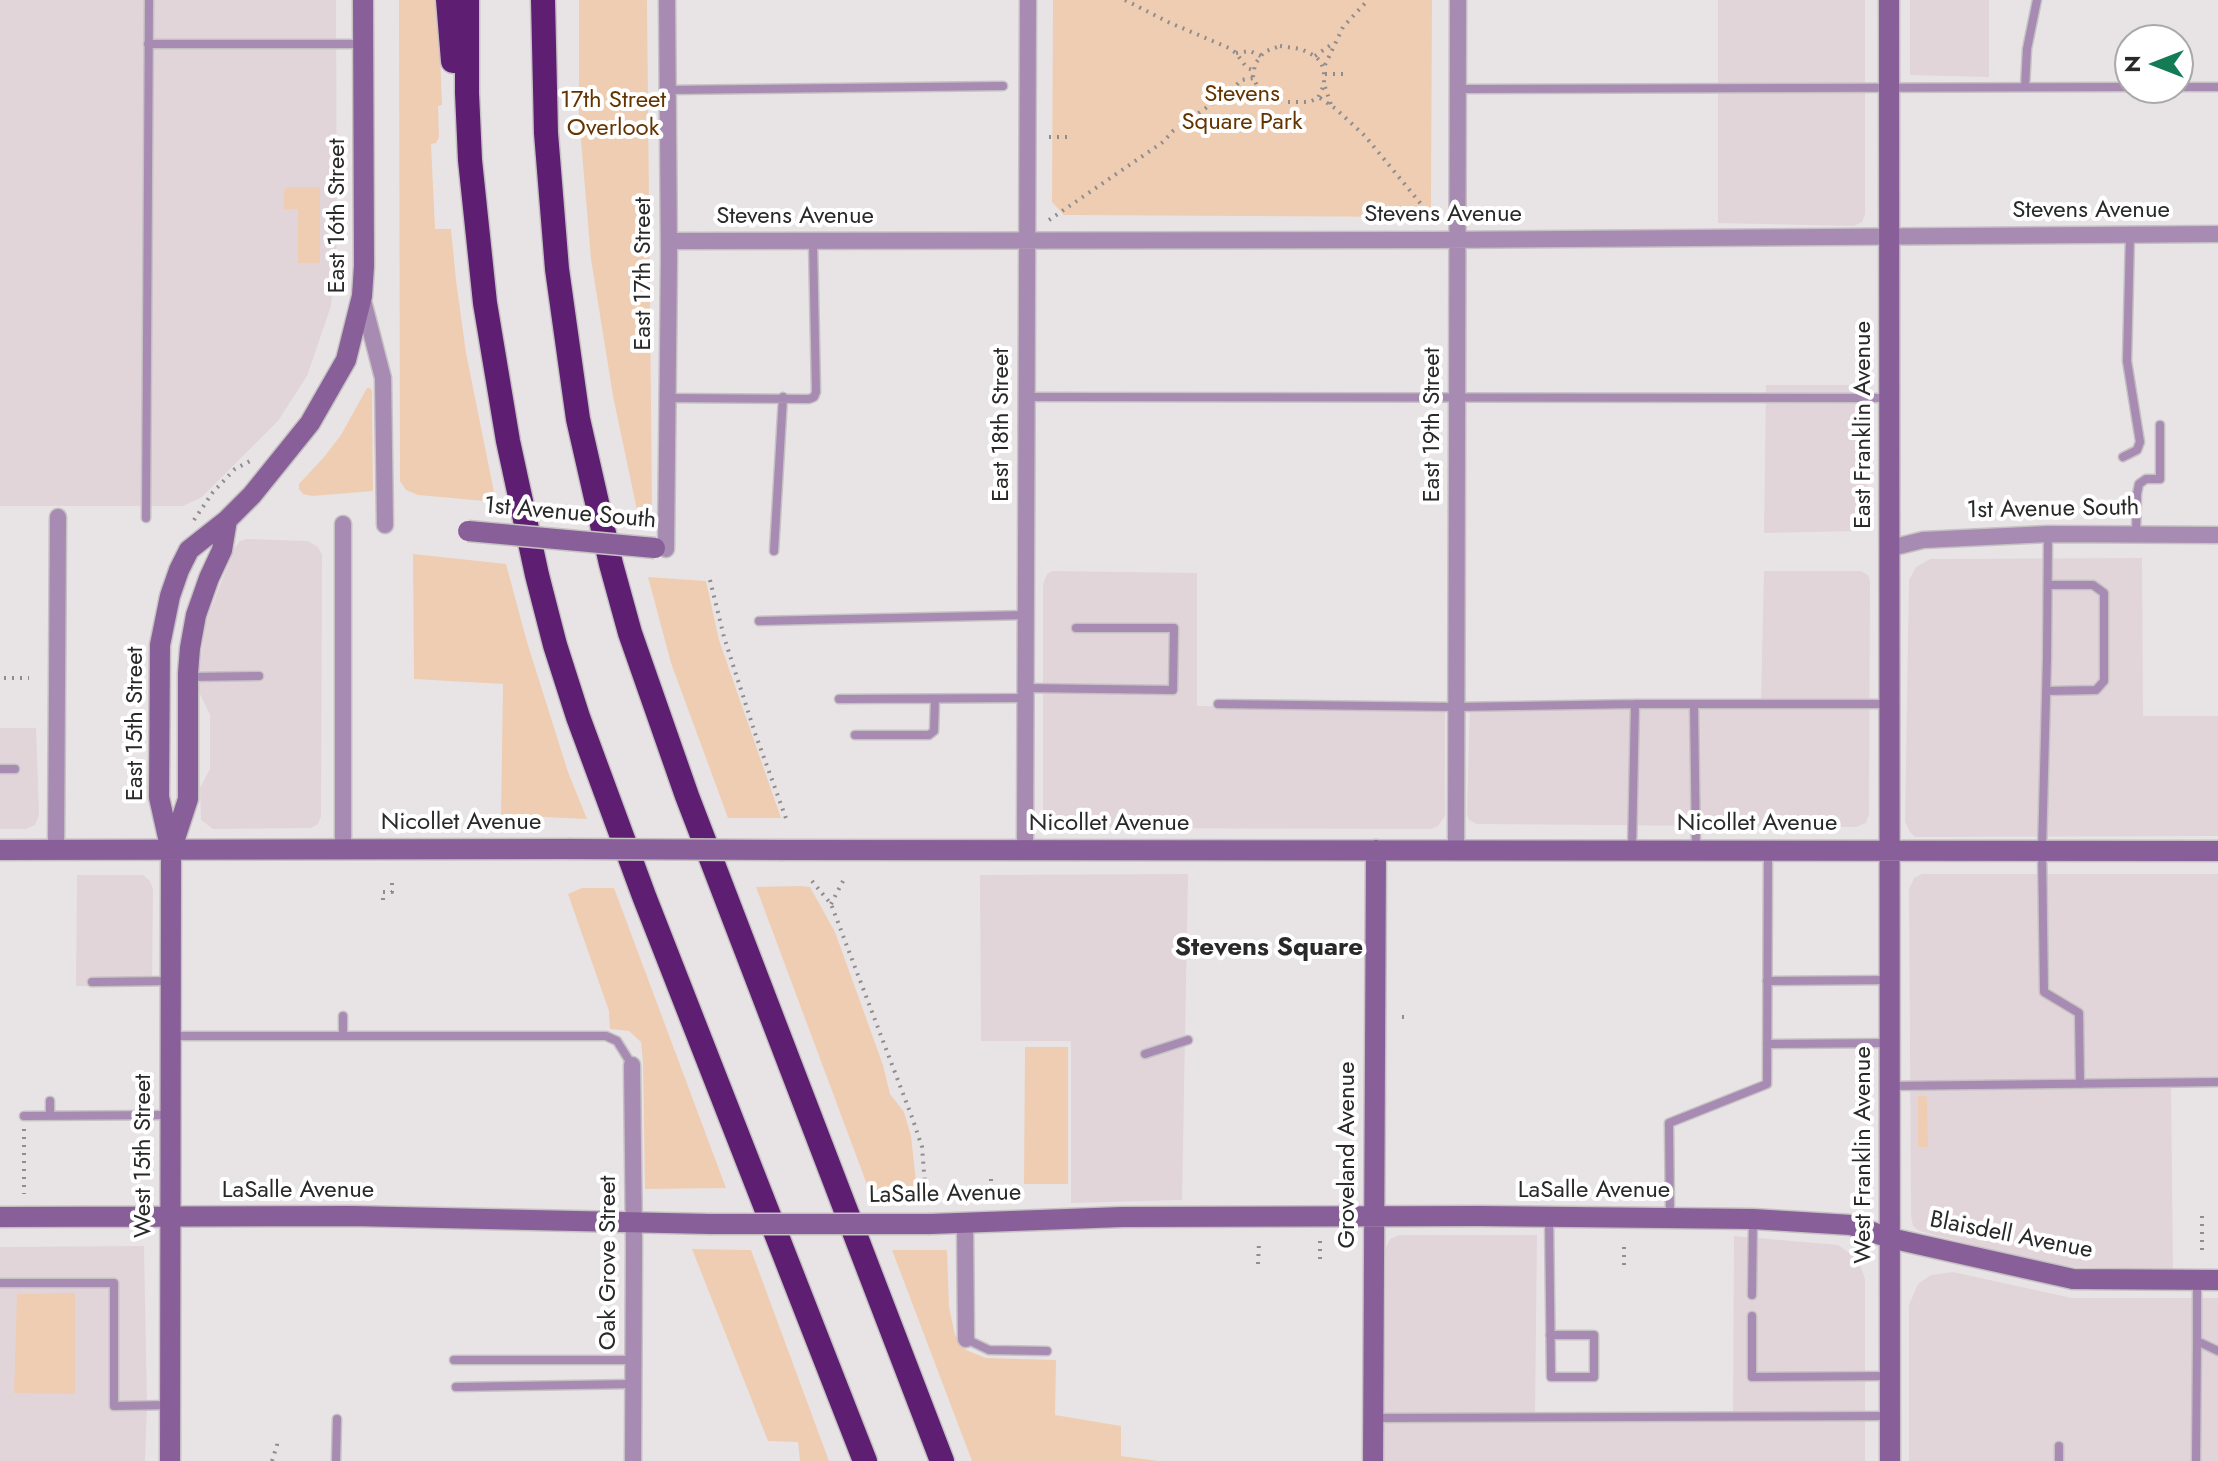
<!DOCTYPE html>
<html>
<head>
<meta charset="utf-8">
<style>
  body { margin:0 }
  #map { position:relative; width:2218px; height:1461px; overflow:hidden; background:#e8e4e5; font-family:Jost,sans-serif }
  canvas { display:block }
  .north { position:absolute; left:2114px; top:24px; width:80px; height:80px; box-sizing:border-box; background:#fff; border:2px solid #aaa9a9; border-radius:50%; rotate:270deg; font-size:22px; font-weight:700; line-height:32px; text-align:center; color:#2a2929 }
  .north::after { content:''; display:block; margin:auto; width:28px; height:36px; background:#137c56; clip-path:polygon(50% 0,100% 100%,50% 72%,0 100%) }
</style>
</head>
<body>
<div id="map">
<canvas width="2218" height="1461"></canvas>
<div class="north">N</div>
</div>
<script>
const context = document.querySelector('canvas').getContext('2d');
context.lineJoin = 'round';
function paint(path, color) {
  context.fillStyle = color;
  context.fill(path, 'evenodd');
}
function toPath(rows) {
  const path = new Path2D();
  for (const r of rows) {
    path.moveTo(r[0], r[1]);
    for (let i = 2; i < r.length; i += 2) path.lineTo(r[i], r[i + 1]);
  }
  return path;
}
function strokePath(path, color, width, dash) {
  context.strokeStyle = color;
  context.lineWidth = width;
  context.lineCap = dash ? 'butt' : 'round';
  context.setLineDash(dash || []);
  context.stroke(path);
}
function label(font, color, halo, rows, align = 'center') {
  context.font = font + ' Jost,sans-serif';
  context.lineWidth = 8;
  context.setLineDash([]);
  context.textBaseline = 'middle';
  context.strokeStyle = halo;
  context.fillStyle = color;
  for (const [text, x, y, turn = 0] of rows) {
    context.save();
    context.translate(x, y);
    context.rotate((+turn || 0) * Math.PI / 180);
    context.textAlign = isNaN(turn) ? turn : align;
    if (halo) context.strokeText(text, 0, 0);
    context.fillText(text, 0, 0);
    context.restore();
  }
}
paint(toPath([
  [0,0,336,0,337,242,331,306,307,376,278,421,202,497,183,506,0,506],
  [1718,0,1865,0,1865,214,1862,222,1854,226,1718,223],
  [1910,0,1989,0,1989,77,1910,75],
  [1766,385,1866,385,1867,520,1864,530,1855,531,1764,533],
  [246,539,308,541,318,547,322,555,321,816,318,824,311,828,213,829,201,820,200,788,210,769,210,715,199,692,198,680,206,621,235,547,240,541],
  [2142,558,2143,716,2218,716,2218,836,1915,837,1910,832,1905,822,1909,580,1916,567,1930,559],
  [1053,571,1197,573,1197,706,1445,707,1445,816,1438,826,1431,829,1053,828,1047,826,1043,822,1043,584,1047,574],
  [1764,571,1861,571,1868,575,1870,581,1869,814,1866,823,1856,827,1477,824,1469,820,1467,813,1470,703,1761,701],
  [0,728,36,728,39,815,35,825,26,829,0,829],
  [1188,874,1182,1200,1071,1203,1071,1041,981,1041,980,875],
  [1922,874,2218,874,2218,1086,2171,1088,2173,1269,2077,1267,2040,1262,1919,1231,1913,1226,1911,1216,1909,889,1914,878],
  [77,875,143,875,150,881,153,889,152,987,76,986],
  [1399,1235,1537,1235,1535,1414,1733,1413,1734,1236,1838,1245,1858,1259,1865,1279,1865,1461,1384,1461,1386,1247,1390,1239],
  [144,1246,147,1405,145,1461,0,1461,0,1247],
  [1953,1272,2072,1298,2218,1298,2218,1461,1909,1461,1909,1305,1918,1284,1931,1275]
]), '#e1d5da');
paint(toPath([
  [399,0,438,0,442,105,438,106,439,137,436,143,431,144,435,229,451,229,456,280,466,353,496,502,418,495,406,490,400,481],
  [579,0,647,0,652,508,638,515,613,396,591,259,579,117],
  [1053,0,1432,0,1431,208,1424,217,1064,215,1052,202],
  [288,187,320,187,320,263,298,263,298,209,284,209,284,190],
  [367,388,370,388,372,391,373,491,312,496,303,494,299,489,299,484,324,457,341,435],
  [413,554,506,564,527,642,568,772,587,819,501,815,503,684,414,679],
  [648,577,706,581,719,640,781,818,728,818,671,663],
  [800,886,810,887,835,932,883,1065,890,1094,904,1112,911,1136,917,1190,869,1190,756,887],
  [582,888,614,888,726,1188,645,1189,643,1062,641,1042,629,1031,610,1029,609,1011,568,894],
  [1025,1047,1068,1047,1068,1184,1024,1184],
  [1918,1096,1926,1096,1927,1100,1928,1147,1918,1147],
  [692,1249,751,1250,829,1461,800,1461,798,1442,768,1441],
  [892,1250,947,1250,949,1307,955,1335,966,1350,986,1358,1056,1360,1055,1415,1121,1426,1121,1456,1158,1461,972,1461],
  [75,1293,75,1394,14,1393,17,1294]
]), '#efcdb3');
const lane = toPath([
  [148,44,362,44],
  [2025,87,2027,49,2037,0],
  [2178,87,2218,87],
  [1458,89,2130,87],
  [667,90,1003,86],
  [1027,397,1889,398],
  [668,398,809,399,814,397,816,392,813,241],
  [2123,457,2137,450,2140,442,2127,361,2130,235],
  [146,518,149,0],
  [2048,534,2047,658,2042,850,2044,992,2079,1013,2080,1084],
  [2136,534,2137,494,2139,484,2146,479,2160,479,2160,425],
  [774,551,783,397],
  [759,621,1026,615],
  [188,677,259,676],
  [1026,688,1173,690,1174,628,1076,628],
  [2046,691,2096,690,2104,681,2104,593,2093,585,2048,585],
  [839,699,1025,698],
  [1218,704,1457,707,1635,704,1890,704],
  [1694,704,1696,849],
  [855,735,929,735,934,731,935,699],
  [0,769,15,769],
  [1632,849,1635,704],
  [1767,981,1890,980],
  [92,982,170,981],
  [171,1036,606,1036,617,1041,632,1065],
  [343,1036,343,1016],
  [1767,1044,1890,1043],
  [1145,1054,1188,1040],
  [1891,1086,2218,1082],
  [50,1101,50,1116],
  [24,1116,170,1115],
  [1670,1216,1669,1123,1767,1084,1768,852],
  [1549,1217,1551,1377,1594,1377,1594,1335,1550,1335],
  [2197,1281,2197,1341,2218,1351],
  [0,1283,114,1283,114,1406,169,1405],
  [1752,1295,1753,1220],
  [1752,1316,1752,1377,1890,1376],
  [966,1339,989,1350,1047,1351],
  [454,1360,633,1360],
  [456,1387,633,1384],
  [1374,1418,1888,1416],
  [336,1461,337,1419],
  [2059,1461,2059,1446],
  [2196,1461,2197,1341]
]);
const street = toPath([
  [669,241,1435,240,2218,234],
  [362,297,383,378,385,525],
  [343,524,343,849],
  [1891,548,1923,540,2048,534,2218,535],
  [666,549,669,257,667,0],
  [56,850,58,517],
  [1025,850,1028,0],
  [1456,850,1458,0],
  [632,1065,634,1244,633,1461],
  [965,1222,966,1339]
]);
const secondary = toPath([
  [1889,0,1890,1461],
  [0,850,568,849],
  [783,850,2218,851],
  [171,851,188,799,188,673,190,648,196,615,209,578,222,550,227,520],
  [0,1217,352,1216,710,1224],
  [930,1224,1122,1217,1480,1216,1753,1219,1851,1225,1890,1238,2073,1279,2218,1280],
  [170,1461,171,851,159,797,160,645,170,596,179,570,189,550,227,520,252,495,310,423,346,360,362,296,364,266,363,0],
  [1373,1461,1376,850]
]);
const highway = toPath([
  [448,0,453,61],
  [467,0,467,93,470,160,485,303,508,441,537,575,555,645,578,717,644,896,865,1461],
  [543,0,546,133,557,269,578,419,611,564,630,633,687,796,942,1461]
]);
strokePath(lane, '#c6c2c3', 11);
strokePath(street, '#c6c2c3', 19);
strokePath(secondary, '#c6c2c3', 23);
strokePath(highway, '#c6c2c3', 27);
strokePath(toPath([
  [1125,0,1168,22,1229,48,1236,53,1247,68,1253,70],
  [1280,46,1301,49,1315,56,1321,62,1324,71,1324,85,1318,98,1309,102,1284,102,1269,97,1258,88,1253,77,1255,64,1264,52,1280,46],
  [1236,53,1250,51,1261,56],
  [1315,56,1332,44],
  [1325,65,1343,27,1368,0],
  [1325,74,1343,74],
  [1325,87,1331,105],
  [1234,88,1251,95,1264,94],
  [1320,98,1336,109,1365,136,1435,221],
  [1049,137,1070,137],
  [1049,220,1163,142,1173,131,1233,89,1241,80,1254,78],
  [194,520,213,492,235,469,254,459],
  [710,580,724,637,755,733,787,821],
  [4,678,29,678],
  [812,881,831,904,913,1120,922,1147,926,1198],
  [383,900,383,892,392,892,392,883],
  [831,904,843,881],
  [1402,1017,1408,1017],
  [24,1129,24,1194],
  [991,1179,991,1198],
  [2202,1216,2202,1256],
  [1320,1241,1320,1265],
  [1258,1264,1259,1242],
  [1624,1265,1624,1243],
  [272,1461,277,1445,277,1438]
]), '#8f8d8d', 4, [2, 6]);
strokePath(lane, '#a78bb2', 8);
strokePath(street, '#a78bb2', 16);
strokePath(secondary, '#885f98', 20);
strokePath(highway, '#5e1f73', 24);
const secondaryBridge = toPath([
  [468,531,655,548],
  [568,849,783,850],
  [710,1224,930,1224]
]);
strokePath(secondaryBridge, '#c6c2c3', 23, []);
strokePath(secondaryBridge, '#885f98', 20);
label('24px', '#643400', '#fff', [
  ["Stevens",1242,95],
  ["Square Park",1242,123],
  ["17th Street",613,101],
  ["Overlook",613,129]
]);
label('24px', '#2a2929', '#fff', [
  ["Stevens Avenue",2091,211],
  ["Stevens Avenue",1443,215],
  ["East 16th Street",338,216,-90],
  ["Stevens Avenue",795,217],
  ["East 17th Street",644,274,-90],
  ["East 18th Street",1002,425,-90],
  ["East 19th Street",1433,425,-90],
  ["East Franklin Avenue",1864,425,-90],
  ["1st Avenue South",2053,510,-1],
  ["1st Avenue South",570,514,5],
  ["East 15th Street",136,724,-90],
  ["Nicollet Avenue",461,823],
  ["Nicollet Avenue",1109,824],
  ["Nicollet Avenue",1757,824],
  ["Groveland Avenue",1348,1155,-90],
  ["West Franklin Avenue",1864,1155,-90],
  ["West 15th Street",144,1156,-90],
  ["LaSalle Avenue",298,1191],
  ["LaSalle Avenue",1594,1191],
  ["LaSalle Avenue",945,1195,-1],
  ["Blaisdell Avenue",2011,1236,11],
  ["Oak Grove Street",609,1263,-90]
]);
label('bold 26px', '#2a2929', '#fff', [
  ["Stevens Square",1269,949]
]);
</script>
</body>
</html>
